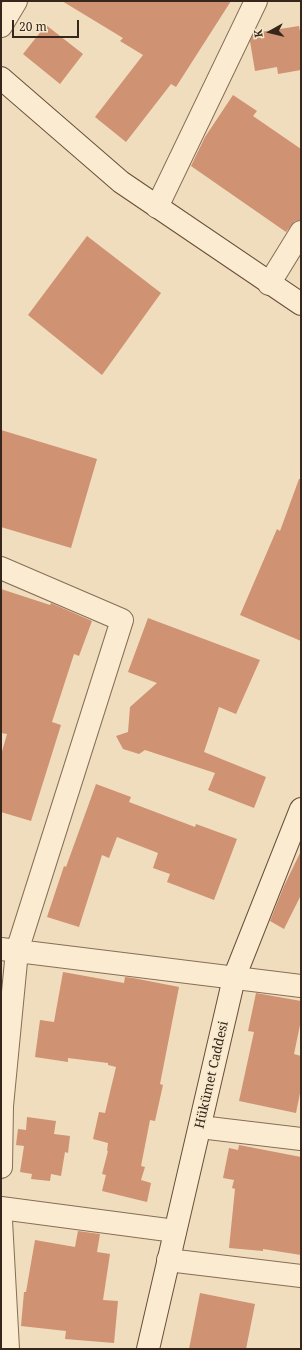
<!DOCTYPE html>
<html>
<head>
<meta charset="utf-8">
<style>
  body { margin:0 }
  #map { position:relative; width:302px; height:1350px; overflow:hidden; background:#efddbd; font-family:"Noto Serif",serif }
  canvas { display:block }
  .frame { position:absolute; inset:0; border:2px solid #36261b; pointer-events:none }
  .north { position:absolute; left:250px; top:12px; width:40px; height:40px; -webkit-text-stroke:3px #f6e8cd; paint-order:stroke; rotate:262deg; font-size:11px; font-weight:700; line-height:16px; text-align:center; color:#36261b }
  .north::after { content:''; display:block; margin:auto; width:14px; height:18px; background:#36261b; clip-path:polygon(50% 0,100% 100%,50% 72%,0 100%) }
  .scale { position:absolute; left:12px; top:20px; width:67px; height:18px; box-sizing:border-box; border:2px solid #36261b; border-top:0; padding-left:5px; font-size:12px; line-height:14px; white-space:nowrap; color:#36261b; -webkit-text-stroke:3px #f6e8cd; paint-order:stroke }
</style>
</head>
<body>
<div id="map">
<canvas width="302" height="1350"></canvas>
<div class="frame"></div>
<div class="north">K</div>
<div class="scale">20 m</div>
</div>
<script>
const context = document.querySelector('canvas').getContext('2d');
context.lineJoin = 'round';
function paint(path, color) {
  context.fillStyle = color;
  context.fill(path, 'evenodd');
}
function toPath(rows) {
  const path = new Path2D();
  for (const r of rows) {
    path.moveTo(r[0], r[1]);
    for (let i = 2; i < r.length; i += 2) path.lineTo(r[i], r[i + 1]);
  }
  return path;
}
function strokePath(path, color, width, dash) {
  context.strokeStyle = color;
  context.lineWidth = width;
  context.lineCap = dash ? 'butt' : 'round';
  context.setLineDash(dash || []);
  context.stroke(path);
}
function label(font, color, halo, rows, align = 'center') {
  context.font = font + ' "Noto Serif",serif';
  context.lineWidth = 3;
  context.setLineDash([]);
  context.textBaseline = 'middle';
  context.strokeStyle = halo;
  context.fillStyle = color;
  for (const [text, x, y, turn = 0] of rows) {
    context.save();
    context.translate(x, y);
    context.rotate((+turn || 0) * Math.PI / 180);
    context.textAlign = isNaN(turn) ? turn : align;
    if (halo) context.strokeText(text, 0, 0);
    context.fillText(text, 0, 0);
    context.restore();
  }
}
paint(toPath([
  [62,1,231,1,176,87,171,84,126,142,95,117,143,55,120,41,123,38],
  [46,25,83,54,60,84,23,54],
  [299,26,301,37,301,70,278,74,277,67,255,71,250,41,254,33],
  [233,95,257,111,253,116,301,149,301,220,295,221,286,232,191,166,205,137],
  [87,236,161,293,102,375,28,315],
  [1,430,97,459,71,548,1,527],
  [299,479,301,479,301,641,240,615,277,529,280,531],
  [1,589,50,605,51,603,92,621,79,656,74,654,52,722,61,725,31,821,1,812,1,755,7,734,1,733],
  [148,618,260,660,236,714,219,707,204,752,266,777,254,808,208,790,215,773,145,750,139,754,123,749,116,736,128,732,130,707,157,683,128,672],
  [96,784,131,797,129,802,195,827,196,824,237,839,214,900,167,882,170,874,153,868,158,853,117,837,109,858,102,855,79,927,47,917,64,866,66,867],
  [301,851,301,895,284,929,270,921,284,886],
  [63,972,124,983,125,977,133,978,179,987,160,1084,163,1085,155,1121,150,1120,141,1166,145,1167,141,1180,151,1183,147,1202,102,1191,106,1175,102,1174,108,1151,107,1151,108,1143,93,1139,99,1112,105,1113,116,1067,108,1065,108,1063,68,1058,68,1062,35,1057,40,1020,54,1022],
  [256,993,301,1001,301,1020,294,1054,301,1056,301,1088,296,1113,239,1101,254,1032,248,1031],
  [27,1117,56,1121,54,1134,70,1136,68,1153,65,1152,61,1176,51,1174,50,1181,31,1179,32,1174,20,1172,24,1146,16,1145,18,1129,26,1130],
  [239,1145,301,1157,301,1255,263,1249,263,1251,229,1248,235,1189,232,1188,234,1180,223,1178,229,1148,238,1150],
  [78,1231,100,1234,97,1252,110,1254,103,1300,118,1301,114,1343,65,1339,66,1331,21,1326,24,1292,26,1292,35,1240,75,1247],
  [200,1293,255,1304,246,1349,189,1349]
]), '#cf9272');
const street = toPath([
  [1,26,16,1],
  [157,207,256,1],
  [269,284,301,232],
  [1,568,122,620,17,951,2,1106,1,1167],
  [1,949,301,986],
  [200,1127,301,1139],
  [1,1208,175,1231],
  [1,1220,8,1349],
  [168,1260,301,1276]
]);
const secondary = toPath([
  [1,78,121,182,301,304],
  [148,1349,234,978,301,809]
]);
strokePath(street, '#886d56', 24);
strokePath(secondary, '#694e39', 24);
strokePath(street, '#faebd1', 22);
strokePath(secondary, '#faebd1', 22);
label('13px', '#36261b', '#f6e8cd', [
  ["Hükümet Caddesi",212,1075,-77]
]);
</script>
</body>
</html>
